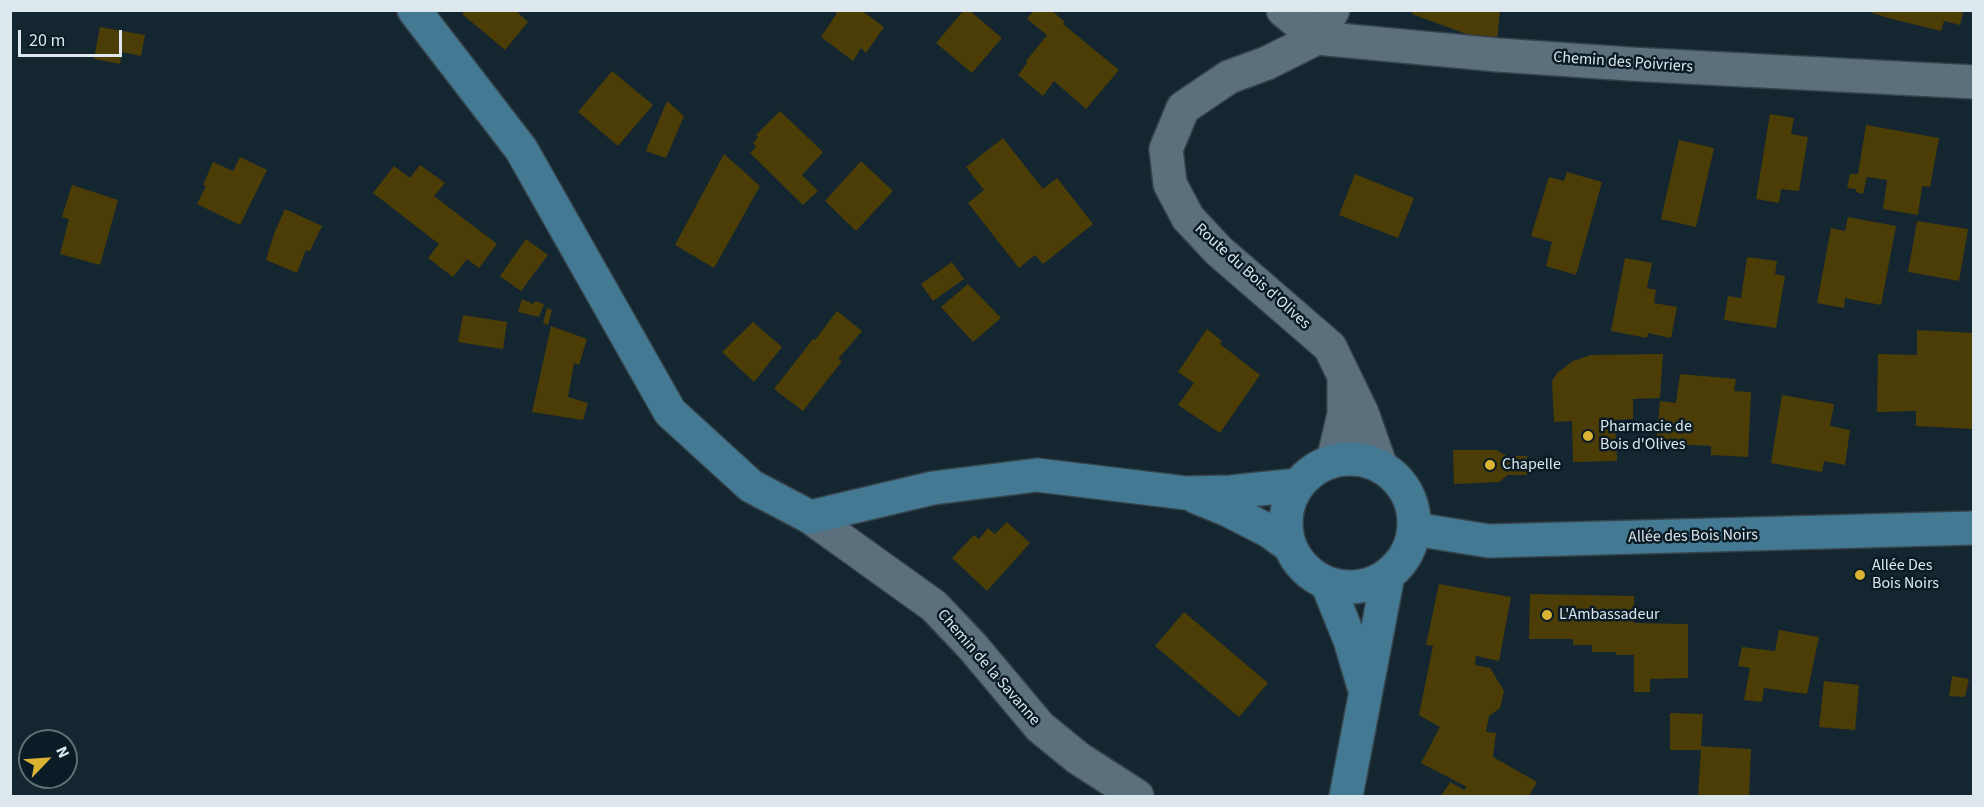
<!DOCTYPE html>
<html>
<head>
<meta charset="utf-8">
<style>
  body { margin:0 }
  #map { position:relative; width:1984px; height:807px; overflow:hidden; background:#142630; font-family:"Source Sans 3",sans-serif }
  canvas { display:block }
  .frame { position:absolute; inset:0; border:12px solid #dce7ee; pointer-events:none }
  .north { position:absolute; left:18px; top:729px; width:60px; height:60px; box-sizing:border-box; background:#0b1c26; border:2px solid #5f6d76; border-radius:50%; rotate:65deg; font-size:16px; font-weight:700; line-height:24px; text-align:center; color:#dce7ee }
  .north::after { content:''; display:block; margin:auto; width:21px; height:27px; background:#dab333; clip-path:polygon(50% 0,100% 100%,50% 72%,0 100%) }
  .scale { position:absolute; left:18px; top:30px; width:104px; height:27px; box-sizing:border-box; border:3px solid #dce7ee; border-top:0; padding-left:8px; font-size:18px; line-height:21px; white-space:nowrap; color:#dce7ee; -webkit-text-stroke:4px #0b1c26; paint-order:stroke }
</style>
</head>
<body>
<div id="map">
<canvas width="1984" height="807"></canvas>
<div class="frame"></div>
<div class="north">N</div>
<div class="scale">20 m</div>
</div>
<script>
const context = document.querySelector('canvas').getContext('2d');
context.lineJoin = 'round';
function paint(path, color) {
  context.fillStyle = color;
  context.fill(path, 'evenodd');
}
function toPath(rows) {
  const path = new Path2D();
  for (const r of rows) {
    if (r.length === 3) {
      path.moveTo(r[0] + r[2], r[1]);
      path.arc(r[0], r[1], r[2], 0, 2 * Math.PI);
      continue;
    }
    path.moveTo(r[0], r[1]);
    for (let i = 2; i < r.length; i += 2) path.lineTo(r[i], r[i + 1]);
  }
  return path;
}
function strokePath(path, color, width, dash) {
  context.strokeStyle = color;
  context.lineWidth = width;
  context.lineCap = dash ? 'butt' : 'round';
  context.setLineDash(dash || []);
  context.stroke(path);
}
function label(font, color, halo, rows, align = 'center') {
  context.font = font + ' "Source Sans 3",sans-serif';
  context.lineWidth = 5;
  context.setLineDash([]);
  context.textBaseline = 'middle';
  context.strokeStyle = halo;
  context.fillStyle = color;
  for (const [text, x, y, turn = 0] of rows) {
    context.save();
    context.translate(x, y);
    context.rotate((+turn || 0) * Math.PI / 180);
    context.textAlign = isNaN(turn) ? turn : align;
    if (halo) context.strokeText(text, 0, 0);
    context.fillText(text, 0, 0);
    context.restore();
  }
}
paint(toPath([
  [465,10,515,10,528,22,505,50,462,14],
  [833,10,861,10,884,27,866,53,861,48,853,61,821,37,837,13],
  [964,10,969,10,1002,38,972,73,936,43],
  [1034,10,1051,10,1065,22,1063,24,1119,70,1086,109,1054,81,1043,96,1018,75,1027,63,1026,61,1047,35,1027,19],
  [1413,10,1500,10,1497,40,1480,39,1412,14],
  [1872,10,1964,10,1960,25,1944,21,1941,31,1888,18,1872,13],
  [100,27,145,35,141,56,122,52,120,64,94,59],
  [612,71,653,105,618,146,578,112],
  [667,101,684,116,666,158,646,151],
  [780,111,823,152,802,175,818,191,803,205,750,153,756,147,753,143,758,137,756,135],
  [1770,114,1794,118,1791,134,1808,137,1799,191,1781,189,1779,203,1756,199],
  [1866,125,1939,138,1930,187,1922,186,1918,215,1883,209,1887,180,1867,177,1863,194,1856,192,1856,189,1847,188,1850,174,1858,174],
  [1003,138,1043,189,1057,178,1093,224,1043,264,1035,255,1019,268,968,203,984,190,966,167],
  [1679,140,1714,148,1696,227,1661,219],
  [724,154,760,186,714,268,675,245],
  [240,157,267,170,240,225,197,204,206,186,203,185,213,162,233,171],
  [861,161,893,191,856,231,825,201],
  [420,165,445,183,434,196,497,244,479,268,467,259,453,277,428,258,439,244,373,193,394,166,410,178],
  [1567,172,1602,182,1576,275,1546,266,1552,242,1531,236,1549,177,1564,181],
  [1355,174,1414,198,1398,238,1339,215],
  [72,185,118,200,100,265,60,254,69,219,62,217],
  [285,209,322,226,310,251,306,250,297,273,266,260,274,234],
  [1848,217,1896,226,1881,305,1845,298,1844,308,1817,303,1831,228,1845,231],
  [1917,221,1968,229,1959,281,1908,272],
  [526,239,548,255,521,291,500,276],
  [1747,257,1777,261,1775,274,1785,276,1776,328,1724,320,1728,296,1741,298],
  [1625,258,1652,263,1647,288,1656,290,1654,303,1677,307,1671,338,1648,333,1647,338,1611,331],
  [952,262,964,279,933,301,921,284],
  [968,284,1001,318,973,342,941,307],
  [522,299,533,304,535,301,544,304,539,317,518,312],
  [547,308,552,310,548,325,543,323],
  [837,311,862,331,838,359,842,361,803,411,774,389,813,339,815,340],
  [463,315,507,322,503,349,458,342],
  [753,322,782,347,754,382,722,352],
  [551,326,587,339,579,365,574,363,568,397,588,403,583,420,532,412],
  [1207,329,1222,341,1220,344,1260,375,1220,433,1178,405,1194,383,1178,372],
  [1917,330,1974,333,1974,429,1916,426,1916,411,1877,412,1878,354,1917,355],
  [1663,354,1660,398,1633,399,1633,419,1615,420,1617,461,1573,462,1572,421,1554,422,1552,381,1557,373,1573,361,1591,355],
  [1680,374,1736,379,1734,391,1751,392,1748,457,1711,455,1711,446,1656,443,1660,401,1676,403],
  [1782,395,1834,404,1830,426,1850,430,1845,465,1824,461,1822,472,1771,463],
  [1453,450,1496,450,1507,456,1527,456,1527,475,1508,475,1499,482,1454,484],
  [1007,522,1030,543,987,591,952,558,974,535,979,539,988,528,995,534],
  [1439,584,1511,597,1499,661,1476,656,1475,665,1490,668,1504,691,1500,708,1489,716,1486,732,1496,733,1493,757,1537,782,1529,796,1441,796,1450,782,1464,790,1467,787,1421,763,1440,727,1419,715,1433,646,1426,645],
  [1530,594,1634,596,1634,623,1688,624,1688,678,1650,679,1650,692,1634,692,1634,655,1616,655,1616,652,1592,652,1592,645,1573,645,1573,639,1529,639],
  [1184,612,1268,683,1239,717,1155,646],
  [1779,630,1819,637,1807,694,1764,688,1762,702,1744,700,1750,668,1738,666,1742,647,1775,651],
  [1952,676,1969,679,1965,697,1949,696],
  [1824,681,1859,685,1855,730,1819,727],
  [1670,713,1703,714,1701,746,1751,749,1749,796,1698,796,1701,750,1670,750]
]), '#4c3d07');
const minor = toPath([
  [1283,10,1317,38,1498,55,1630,64,1974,82],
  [810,517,934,606,972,646,1040,727,1078,758,1137,796]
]);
const tertiary = toPath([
  [1333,10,1317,38,1267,63,1229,77,1183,108,1166,149,1170,184,1188,218,1219,251,1330,347,1362,413,1381,467],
  [1333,461,1344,414,1344,381]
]);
const secondary = toPath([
  [414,10,521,149,670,412,751,486,810,517,933,488,1037,475,1186,493,1231,492,1298,485],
  [1350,523,64],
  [1196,497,1228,510,1269,531,1290,546],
  [1414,529,1489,541,1974,528],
  [1327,583,1350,640,1364,687],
  [1346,796,1388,575]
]);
strokePath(minor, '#36434b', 36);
strokePath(tertiary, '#36434b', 36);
strokePath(secondary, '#36434b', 36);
strokePath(minor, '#5b6f7c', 33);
strokePath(tertiary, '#5b6f7c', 33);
strokePath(secondary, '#437992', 33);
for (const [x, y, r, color] of [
  [1588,436,6,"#dab333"],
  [1490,465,6,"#dab333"],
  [1860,575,6,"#dab333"],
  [1547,615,6,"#dab333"]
]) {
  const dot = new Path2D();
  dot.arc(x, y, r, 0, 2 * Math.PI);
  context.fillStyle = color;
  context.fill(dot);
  strokePath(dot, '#0b1c26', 2);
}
label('16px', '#dce7ee', '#0b1c26', [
  ["Chemin des Poivriers",1623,63,4],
  ["Route du Bois d'Olives",1252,277,42],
  ["Allée des Bois Noirs",1693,537,-1],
  ["Chemin de la Savanne",988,668,49]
]);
label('16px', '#dce7ee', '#0b1c26', [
  ["Pharmacie de",1600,427],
  ["Bois d'Olives",1600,445],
  ["Chapelle",1502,465],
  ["Allée Des",1872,566],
  ["Bois Noirs",1872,584],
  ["L'Ambassadeur",1559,615]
], 'left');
</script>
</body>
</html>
